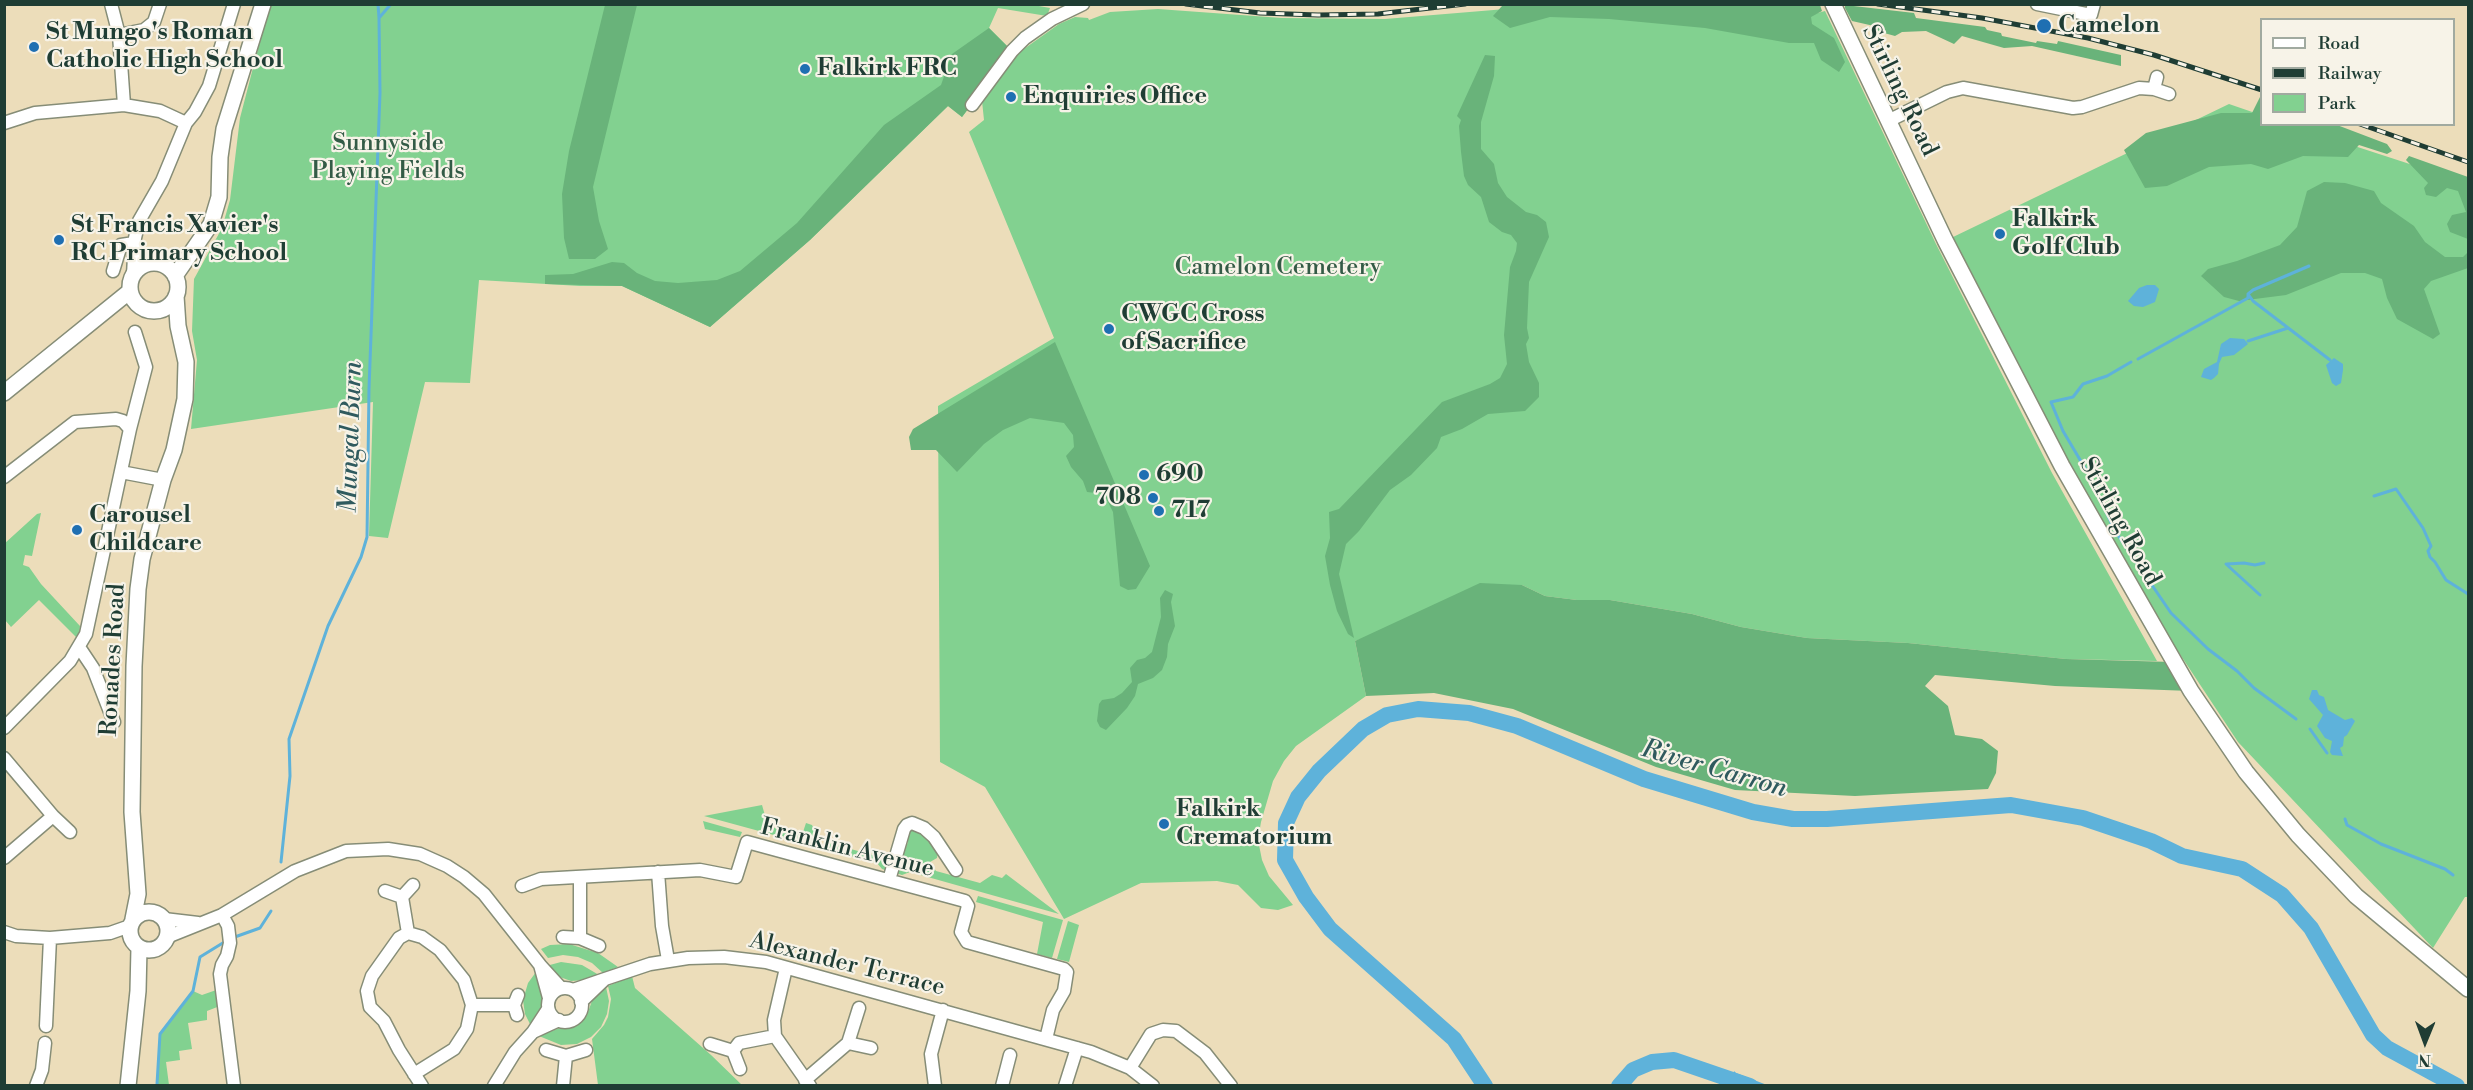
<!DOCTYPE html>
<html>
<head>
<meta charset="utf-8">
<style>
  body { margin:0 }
  #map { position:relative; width:2473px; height:1090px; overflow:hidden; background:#ecddba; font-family:"Libre Bodoni",serif }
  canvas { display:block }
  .frame { position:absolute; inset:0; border:6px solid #1f3d34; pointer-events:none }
  .legend { position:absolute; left:2260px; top:18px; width:195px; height:108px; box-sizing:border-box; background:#f7f3e8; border:2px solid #a1aaa0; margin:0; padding:8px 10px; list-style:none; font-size:18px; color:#1f3d34 }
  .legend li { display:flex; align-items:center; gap:12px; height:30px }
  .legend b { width:30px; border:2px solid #a1aaa0 }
  .north { position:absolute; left:2395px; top:1012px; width:60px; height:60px; -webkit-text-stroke:4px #f7f3e8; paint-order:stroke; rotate:181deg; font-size:16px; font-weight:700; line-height:24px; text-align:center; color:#1f3d34 }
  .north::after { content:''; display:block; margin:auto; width:21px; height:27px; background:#1f3d34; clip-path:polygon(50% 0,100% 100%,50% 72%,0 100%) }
</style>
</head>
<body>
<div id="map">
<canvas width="2473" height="1090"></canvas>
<div class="frame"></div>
<ul class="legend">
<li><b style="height:8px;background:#fff"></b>Road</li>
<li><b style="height:8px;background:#1f3d34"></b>Railway</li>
<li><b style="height:16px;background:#82d190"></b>Park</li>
</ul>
<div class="north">N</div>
</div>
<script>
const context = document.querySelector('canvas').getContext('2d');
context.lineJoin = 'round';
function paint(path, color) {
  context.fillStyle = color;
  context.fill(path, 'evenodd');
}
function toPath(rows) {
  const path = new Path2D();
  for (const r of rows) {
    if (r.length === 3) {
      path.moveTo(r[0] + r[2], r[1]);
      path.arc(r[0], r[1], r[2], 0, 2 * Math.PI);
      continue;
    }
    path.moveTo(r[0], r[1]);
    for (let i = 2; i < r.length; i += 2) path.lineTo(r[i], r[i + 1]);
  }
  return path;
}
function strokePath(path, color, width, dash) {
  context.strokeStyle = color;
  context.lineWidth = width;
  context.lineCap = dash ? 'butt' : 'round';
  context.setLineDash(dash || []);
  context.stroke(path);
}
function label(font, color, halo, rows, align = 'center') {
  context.font = font + ' "Libre Bodoni",serif';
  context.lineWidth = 4.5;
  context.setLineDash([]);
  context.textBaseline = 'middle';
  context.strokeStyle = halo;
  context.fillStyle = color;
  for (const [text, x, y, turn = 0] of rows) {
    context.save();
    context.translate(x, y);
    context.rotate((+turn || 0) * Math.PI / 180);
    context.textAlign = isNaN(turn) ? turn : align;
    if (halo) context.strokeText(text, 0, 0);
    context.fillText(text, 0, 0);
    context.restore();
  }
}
paint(toPath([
  [1028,4,1050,8,1047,16,998,8,989,28,1012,51,962,117,948,106,810,240,710,327,622,286,580,286,479,280,470,383,425,382,388,538,369,536,373,402,191,429,197,360,192,331,194,279,222,228,230,200,240,118,260,41,271,5],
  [1566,4,1799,18,1825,11,1936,244,2052,473,2157,661,2066,659,1908,643,1807,638,1741,627,1692,614,1610,600,1577,600,1545,596,1522,585,1355,641,1366,696,1296,746,1284,761,1273,781,1261,822,1258,840,1262,860,1269,876,1293,905,1278,910,1261,908,1238,885,1217,881,1141,883,1064,919,985,787,940,762,938,406,1054,338,969,132,984,120,982,101,1014,56,1059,24,1075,17,1088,18,1089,20,1110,12,1158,9,1282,18,1385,19],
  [2229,104,2261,115,2262,124,2290,125,2468,183,2468,897,2465,897,2433,948,2238,742,2150,609,2053,436,1951,238],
  [41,513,32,556,25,555,23,565,29,567,41,584,80,626,79,640,39,600,11,627,5,620,4,544,37,514],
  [762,805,768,826,802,835,806,823,812,825,816,833,814,846,704,816],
  [703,821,742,832,740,837,705,829],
  [914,829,929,838,938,850,937,858,930,862,936,871,980,883,992,875,1002,878,1006,874,1059,914,910,872,902,875,896,873,901,853,905,850,908,842,906,835],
  [825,842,891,860,888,871,882,869,877,863,823,849],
  [978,896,1063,920,1052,958,1037,954,1043,922,976,902],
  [1068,921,1079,925,1069,962,1057,959],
  [569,944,598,953,618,967,603,973,592,963,578,957,563,955,548,958,541,949,550,945],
  [561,962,582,965,599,975,586,980,571,981,557,976,546,966],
  [536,972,543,994,542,1006,531,1026,525,1014,523,1000,528,983],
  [632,976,635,988,711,1055,742,1085,598,1085,592,1039,604,1025,608,1017,611,999,608,986],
  [606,987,609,1001,607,1014,601,1027,591,1037,577,1044,561,1045,539,1036,557,1029,573,1027,582,1022,587,1015,593,998],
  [222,988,225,1004,207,1011,207,1020,188,1023,192,1049,179,1051,180,1060,166,1062,169,1085,157,1086,160,1034,193,991,202,995]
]), '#82d190');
paint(toPath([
  [1523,4,1820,5,1822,11,1811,17,1812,24,1834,38,1845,62,1839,72,1821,60,1814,43,1789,43,1705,28,1609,19,1550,17,1510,28,1493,16,1502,6],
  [605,5,637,5,593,187,599,221,608,249,595,259,569,259,564,238,562,194,569,151],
  [1845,5,1914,13,1916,18,1985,27,1987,30,2001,33,2002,36,2036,43,2037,41,2057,44,2058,41,2121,55,2121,66,2032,46,2004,48,1962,36,1954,44,1926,31,1902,32,1895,36,1877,31,1874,26,1852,21,1845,8],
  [989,28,1012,51,962,117,948,106,810,240,710,327,622,286,545,284,545,275,573,274,612,262,624,263,637,273,655,281,678,283,717,280,740,271,797,223,884,125,941,85,952,54],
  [1485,55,1495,56,1494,76,1481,122,1481,149,1494,164,1498,183,1507,197,1526,212,1537,215,1546,222,1549,237,1529,282,1527,328,1529,338,1526,344,1529,362,1539,383,1539,397,1525,411,1488,414,1462,429,1441,437,1437,448,1411,475,1390,490,1359,531,1346,544,1339,574,1354,638,1348,634,1337,611,1330,585,1325,556,1330,538,1329,512,1339,509,1442,402,1490,384,1500,378,1507,364,1504,335,1510,267,1516,251,1517,243,1511,235,1502,232,1489,222,1481,197,1468,185,1464,176,1461,152,1459,126,1461,120,1457,116],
  [2260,97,2262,124,2337,125,2387,144,2392,151,2387,154,2359,145,2348,157,2303,156,2268,169,2251,164,2209,167,2167,186,2145,188,2124,150,2146,133,2221,113,2252,113],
  [2409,156,2468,177,2468,239,2450,232,2447,224,2452,215,2466,212,2458,191,2447,188,2436,197,2426,195,2424,188,2428,183,2406,160],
  [2324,182,2345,183,2374,191,2381,203,2414,226,2425,242,2445,257,2463,257,2468,252,2468,268,2431,281,2424,289,2440,334,2433,339,2397,319,2387,298,2382,279,2365,273,2341,273,2286,295,2239,301,2224,297,2201,276,2208,269,2237,261,2280,245,2297,227,2307,191],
  [1055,342,1150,566,1136,589,1128,590,1120,586,1113,512,1104,494,1087,492,1083,481,1071,467,1066,456,1074,447,1073,435,1064,423,1030,418,1003,430,984,444,957,472,936,450,911,450,909,437,913,429],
  [1480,583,1522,585,1545,596,1577,600,1610,600,1692,614,1741,627,1807,638,1908,643,2066,659,2172,662,2191,691,2055,686,1935,675,1925,686,1948,706,1955,735,1982,739,1998,751,1996,773,1988,789,1855,796,1735,790,1656,767,1513,709,1434,693,1366,696,1355,641],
  [1165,590,1173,594,1171,602,1175,626,1168,644,1167,657,1162,670,1153,678,1138,684,1135,696,1127,708,1106,730,1100,727,1097,721,1099,704,1102,700,1114,698,1122,693,1132,682,1130,668,1137,660,1145,658,1152,652,1161,617,1160,598]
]), '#69b37a');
paint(toPath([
  [2147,285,2155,285,2159,289,2155,302,2143,307,2134,306,2128,301,2139,288],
  [2230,338,2244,339,2248,344,2234,355,2222,357,2219,364,2218,374,2214,378,2211,380,2201,377,2204,369,2217,362,2221,344],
  [2334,358,2343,364,2343,370,2341,383,2336,386,2332,383,2326,365],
  [2312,690,2317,690,2319,695,2324,697,2328,710,2345,720,2352,718,2355,721,2347,735,2344,737,2343,746,2340,748,2343,756,2332,755,2330,752,2332,741,2325,738,2317,726,2323,715,2309,699],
  [1734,1071,1736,1073,1767,1085,1731,1085]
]), '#5eb2da');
strokePath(toPath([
  [378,4,379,18],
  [2248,294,2253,290,2309,266],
  [2248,341,2288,328],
  [2138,359,2248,298,2248,294,2253,301,2330,360],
  [2131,362,2107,376,2083,384,2073,397,2051,402,2063,431,2089,475,2115,531,2171,613,2208,649,2237,671,2254,688,2296,719],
  [2374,496,2396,489,2423,528,2431,546,2428,551,2430,557,2435,562,2446,580,2468,594],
  [2226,564,2260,595],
  [2227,564,2244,563,2255,565,2264,563],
  [2310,729,2327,753],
  [2345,819,2347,825,2381,844,2445,869,2453,875],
  [281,862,290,776,289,739,328,626,361,557,367,537,369,389,380,93,379,18,391,4],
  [232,938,260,928,271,911],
  [157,1084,160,1034,193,991,200,957,226,941]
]), '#5eb2da', 3);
strokePath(toPath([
  [1485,1086,1454,1039,1330,929,1306,897,1285,860,1286,823,1298,797,1319,771,1363,729,1387,715,1418,709,1469,713,1517,726,1644,779,1753,812,1793,819,1827,819,2011,805,2083,818,2151,841,2182,856,2242,869,2282,895,2311,928,2373,1035,2387,1048,2457,1086],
  [1619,1086,1633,1070,1652,1062,1674,1060,1750,1086]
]), '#5eb2da', 16);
const minor = toPath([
  [111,4,119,35,124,105],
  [2037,4,2091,15,2094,4],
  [119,35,144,30,154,22,160,4],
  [2154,89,2157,77],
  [972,105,1012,51,1025,38,1052,19,1083,4],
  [1888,121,1947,92,1963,88,2073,108,2082,107,2139,88,2154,89,2169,94],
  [4,123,35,113,124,105,160,111,186,123],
  [134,250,148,264],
  [113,271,121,245,134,243],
  [133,275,135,238,139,221,162,181,186,123,195,112,209,86,234,4],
  [121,472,163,480],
  [4,477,75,422,116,419,123,421,130,429],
  [79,647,93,668,114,722],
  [4,728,70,661,86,634,130,429,146,367,135,332],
  [4,758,53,816,4,858],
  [53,816,70,832],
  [658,872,662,926,668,960],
  [889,880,904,829,907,825,912,823,924,828,934,837,956,870],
  [522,886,541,879,700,870,736,877,747,842,965,901,968,906,961,932,967,942,1064,969,1067,972,1064,991,1053,1010,1046,1039],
  [385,891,402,897],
  [222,915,228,926,230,943,227,956,222,965,220,974,234,1086],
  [164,919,198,923],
  [4,932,16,936,50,938,110,933,130,926],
  [408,933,422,937,440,950,464,980,472,1005,467,1029,454,1049,414,1074],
  [408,933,399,938,372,976,367,991,370,1007,384,1021,399,1050,422,1086],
  [408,933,402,897,413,885],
  [167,937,222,915,295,871,346,851,388,849,420,854,447,866,464,877,484,894,540,965],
  [563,937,580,938,599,946],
  [580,938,580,877],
  [786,968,774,1020,775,1036,810,1086],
  [605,979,650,964,688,958,724,957,766,962,1091,1052,1130,1068,1153,1086],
  [565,1005,17],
  [573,990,605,979,581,1002],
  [549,998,540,965,561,988],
  [472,1005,514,1005],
  [548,1009,533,1032,559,1020],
  [517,1015,514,1005,518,995],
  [46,1026,50,938],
  [848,1043,871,1048],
  [710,1044,733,1051],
  [546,1050,566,1056],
  [1130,1068,1151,1034,1163,1030,1176,1031,1205,1053,1231,1086],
  [740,1069,733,1051,739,1043,775,1036],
  [805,1080,848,1043,859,1008],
  [36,1086,42,1070,45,1043],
  [494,1086,515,1052,533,1032],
  [563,1086,566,1056,586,1050],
  [935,1086,931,1054,943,1010],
  [1002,1086,1010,1055],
  [1065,1086,1077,1048]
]);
const major = toPath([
  [1833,4,1945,240,2062,466,2191,691,2246,772,2298,835,2356,896,2468,989],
  [154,287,24],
  [175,276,211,224,219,197,220,157,224,129,263,4],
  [4,393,130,291],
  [149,931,19],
  [133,919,138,894,132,812,134,666,138,589,142,559,163,480,174,450,185,399,186,362,178,326,176,296],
  [128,1086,138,991,139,948]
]);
strokePath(minor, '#868d77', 15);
strokePath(major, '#868d77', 18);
strokePath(minor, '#fff', 12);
strokePath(major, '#fff', 15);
const rail = toPath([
  [1186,4,1260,13,1318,15,1378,14,1465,4],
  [1878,4,1982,18,2088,38,2154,55,2262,90],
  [2360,124,2468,162]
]);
strokePath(rail, '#1f3d34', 5);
strokePath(rail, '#f7f3e8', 3, [9]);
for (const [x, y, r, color] of [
  [2044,26,8,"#1f6fb2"],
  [34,47,6,"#1f6fb2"],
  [805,69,6,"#1f6fb2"],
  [1011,97,6,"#1f6fb2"],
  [2000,234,6,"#1f6fb2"],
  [59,240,6,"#1f6fb2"],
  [1109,329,6,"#1f6fb2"],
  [1144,475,6,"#1f6fb2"],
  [1153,498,6,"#1f6fb2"],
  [1159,511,6,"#1f6fb2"],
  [77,530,6,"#1f6fb2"],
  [1164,824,6,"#1f6fb2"]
]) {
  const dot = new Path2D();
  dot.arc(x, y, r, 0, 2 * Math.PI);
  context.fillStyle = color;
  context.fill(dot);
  strokePath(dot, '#f7f3e8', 2);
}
label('bold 24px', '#1f3d34', '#f7f3e8', [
  ["Camelon",2058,26],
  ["St Mungo's Roman",46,33],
  ["Catholic High School",46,61],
  ["Falkirk FRC",817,69],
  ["Enquiries Office",1023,97],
  ["Falkirk",2012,220],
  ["Golf Club",2012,248],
  ["St Francis Xavier's",71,226],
  ["RC Primary School",71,254],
  ["CWGC Cross",1121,315],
  ["of Sacrifice",1121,343],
  ["690",1156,475],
  ["708",1141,498,"right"],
  ["717",1171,511],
  ["Carousel",89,516],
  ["Childcare",89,544],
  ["Falkirk",1176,810],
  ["Crematorium",1176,838]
], 'left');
label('24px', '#1f3d34', '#f7f3e8', [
  ["Stirling Road",1899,91,64],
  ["Stirling Road",2119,522,61],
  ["Ronades Road",114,660,-87],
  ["Franklin Avenue",847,849,14],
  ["Alexander Terrace",847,965,14]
]);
label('24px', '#335b46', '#f7f3e8', [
  ["Sunnyside",388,144],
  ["Playing Fields",388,172],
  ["Camelon Cemetery",1278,268]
]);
label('italic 26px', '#2f5a5e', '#f7f3e8', [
  ["Mungal Burn",352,437,-88],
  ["River Carron",1714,770,16]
]);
</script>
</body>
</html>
